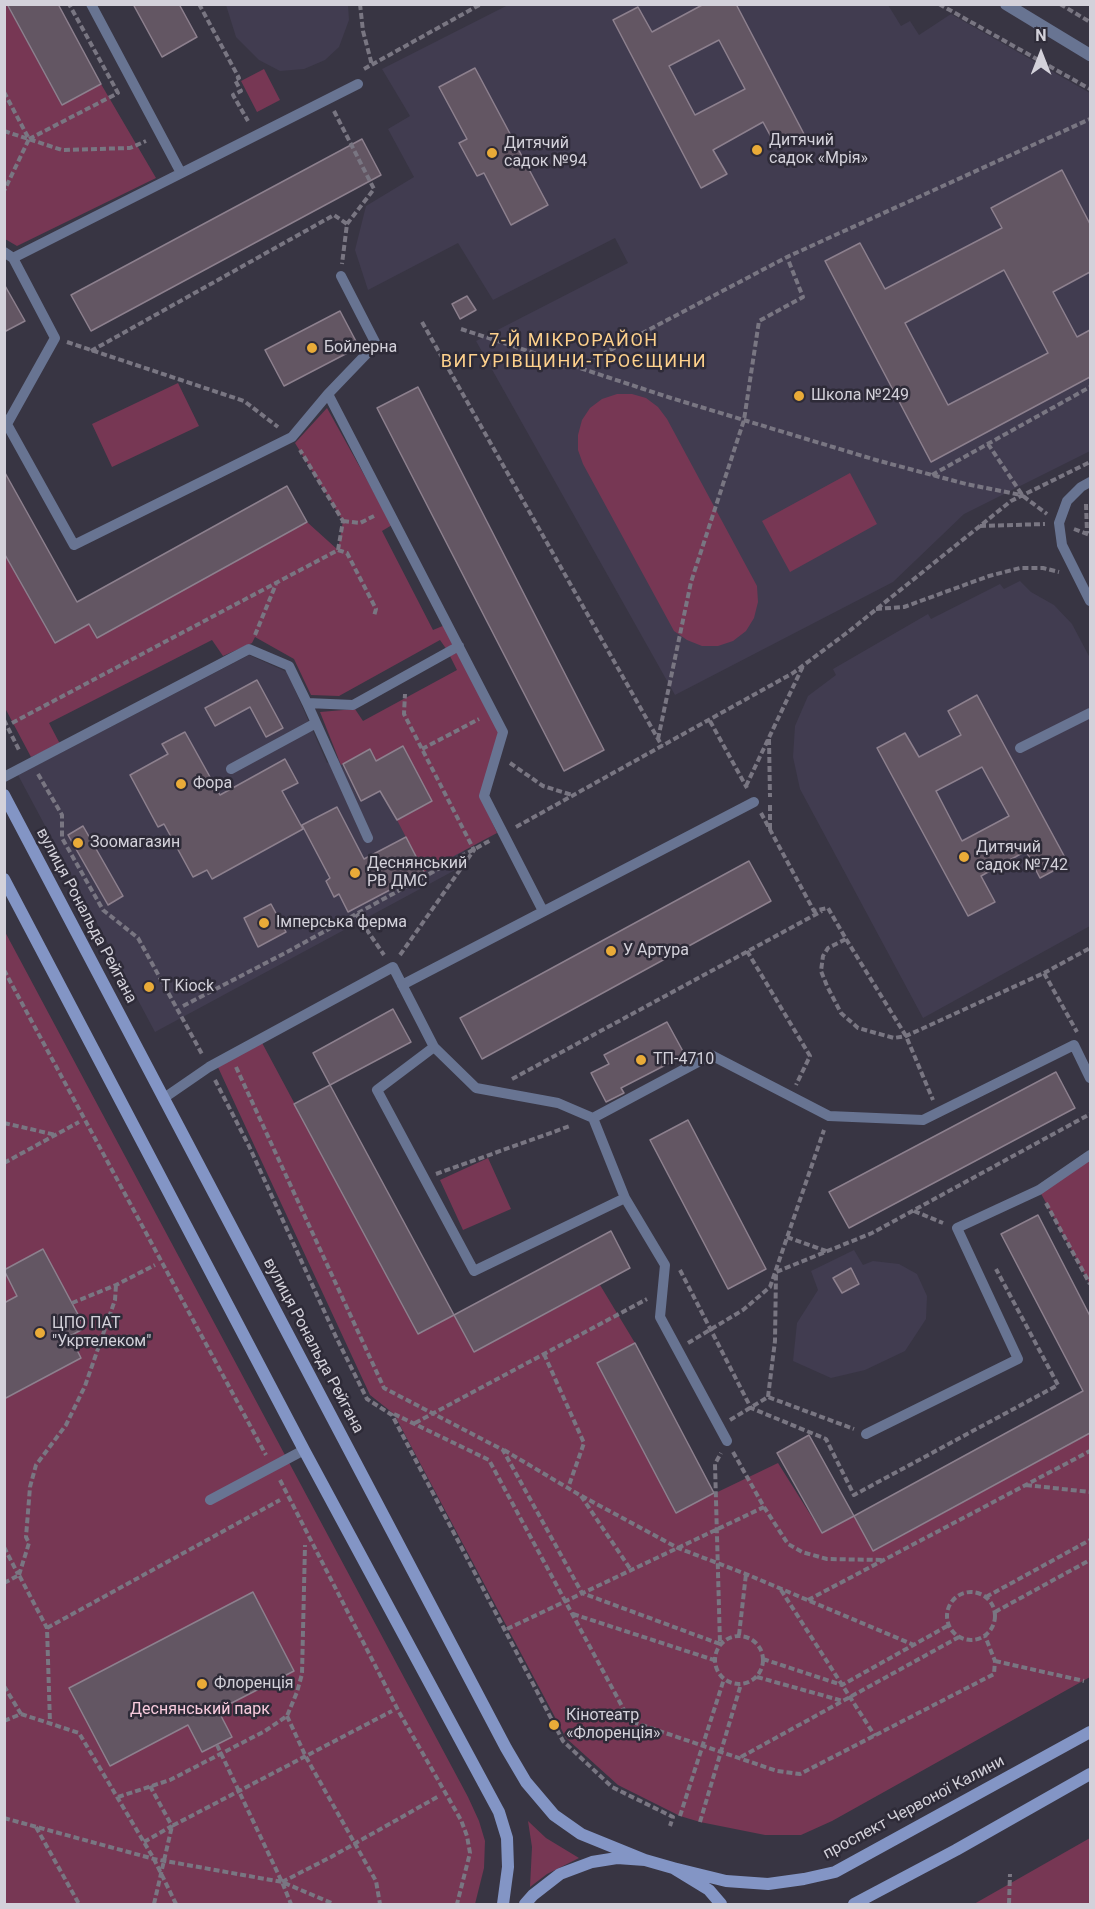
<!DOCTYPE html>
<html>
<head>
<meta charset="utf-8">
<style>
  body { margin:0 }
  #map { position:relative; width:1095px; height:1909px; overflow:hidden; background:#383543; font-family:Roboto,sans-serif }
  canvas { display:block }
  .frame { position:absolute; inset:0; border:6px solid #d3d1da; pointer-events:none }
  .north { position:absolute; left:1011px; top:24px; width:60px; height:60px; -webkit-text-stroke:4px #2e2b38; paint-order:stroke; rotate:0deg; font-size:16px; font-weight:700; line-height:24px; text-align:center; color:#d3d1da }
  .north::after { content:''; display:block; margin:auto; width:21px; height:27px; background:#d3d1da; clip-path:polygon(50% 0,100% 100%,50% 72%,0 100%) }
</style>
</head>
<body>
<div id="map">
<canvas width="1095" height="1909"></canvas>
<div class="frame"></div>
<div class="north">N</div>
</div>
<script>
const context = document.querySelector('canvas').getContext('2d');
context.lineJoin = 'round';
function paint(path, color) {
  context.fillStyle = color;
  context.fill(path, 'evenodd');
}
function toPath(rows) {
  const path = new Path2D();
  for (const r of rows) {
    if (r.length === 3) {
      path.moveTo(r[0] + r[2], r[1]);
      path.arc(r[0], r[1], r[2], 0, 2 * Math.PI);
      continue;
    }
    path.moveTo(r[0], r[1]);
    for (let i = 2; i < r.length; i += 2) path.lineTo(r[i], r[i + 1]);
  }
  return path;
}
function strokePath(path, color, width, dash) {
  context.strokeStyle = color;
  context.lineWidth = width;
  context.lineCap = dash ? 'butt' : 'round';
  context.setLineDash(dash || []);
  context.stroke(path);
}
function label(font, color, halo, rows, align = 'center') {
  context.font = font + ' Roboto,sans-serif';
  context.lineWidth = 5;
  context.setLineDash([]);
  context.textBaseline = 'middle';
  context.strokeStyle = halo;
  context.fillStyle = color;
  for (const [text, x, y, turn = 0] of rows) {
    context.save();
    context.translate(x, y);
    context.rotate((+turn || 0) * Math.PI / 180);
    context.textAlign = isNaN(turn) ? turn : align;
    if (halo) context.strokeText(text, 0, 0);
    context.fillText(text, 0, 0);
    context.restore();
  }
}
paint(toPath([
  [226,5,348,5,349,20,339,47,325,60,304,69,280,71,259,60,236,37],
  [508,5,888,5,901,26,910,21,919,35,951,14,1090,93,1090,451,964,514,893,582,675,695,476,341,628,263,615,238,493,300,458,243,368,290,355,250,366,206,414,177,388,129,410,116,382,69],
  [1020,581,1031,592,1054,605,1072,624,1090,658,1090,926,923,1018,800,789,793,757,795,726,808,696,836,675,833,669,928,614,931,619,1000,584,1004,589],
  [249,655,287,672,327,763,398,732,470,862,155,1032,18,775],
  [854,1250,863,1265,873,1261,899,1264,917,1274,927,1296,926,1319,905,1351,865,1370,831,1378,793,1361,797,1323,818,1290,811,1271]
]), '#413c50');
paint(toPath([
  [4,5,7,5,62,105,101,84,156,178,17,246,5,239],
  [264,69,280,100,257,112,241,81],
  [178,383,199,426,112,467,92,424],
  [617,394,632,394,646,398,658,407,667,419,757,586,758,602,754,618,746,631,733,641,718,646,702,646,687,640,674,631,583,464,578,450,578,435,582,420,590,408,602,399],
  [327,408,392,525,382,531,433,630,445,625,454,642,447,650,440,640,339,696,311,695,294,659,255,637,252,643,223,656,212,640,49,723,60,744,31,757,5,708,4,553,55,643,89,624,97,638,307,522,338,550,343,521,295,443],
  [850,473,877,524,790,572,762,521],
  [458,652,499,731,480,796,497,833,424,872,397,820,432,801,403,747,376,761,369,749,341,765,320,712,355,709,363,721,457,670,450,656],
  [4,930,468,1797,479,1821,485,1841,484,1868,475,1904,5,1904],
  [260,1039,418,1334,454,1315,474,1352,600,1285,635,1343,598,1364,676,1512,778,1463,822,1533,854,1516,874,1551,1090,1433,1090,1677,832,1821,801,1835,765,1835,700,1822,680,1816,618,1785,566,1738,394,1414,370,1395,216,1063],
  [1090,1155,1090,1284,1039,1190],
  [488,1158,511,1209,463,1230,440,1180],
  [528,1821,546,1838,579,1858,547,1874,530,1887,532,1847],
  [1090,1838,1090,1904,974,1904]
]), '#773754');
const building = toPath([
  [7,4,58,4,101,84,62,105,7,4],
  [133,4,179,4,197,37,162,57,133,4],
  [704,4,736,4,804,134,777,148,763,122,713,150,727,174,701,188,613,20,638,7,652,32,704,4],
  [719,40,745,89,695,115,669,66,719,40],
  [475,68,548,205,511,225,484,173,477,176,459,143,467,139,439,87,475,68],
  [362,139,381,175,91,331,71,295,362,139],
  [1062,170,1090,224,1090,272,1053,292,1077,337,1090,330,1090,377,931,462,825,261,860,243,885,289,1002,228,991,208,1062,170],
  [1004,270,1048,353,948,405,905,323,1004,270],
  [4,284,25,321,4,332,4,284],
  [467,296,476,310,460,319,452,304,467,296],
  [340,311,359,347,284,386,265,350,340,311],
  [418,387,604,750,564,771,377,408,418,387],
  [4,471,77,602,287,486,307,522,97,638,89,624,55,643,4,553,4,471],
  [257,680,283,728,266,737,250,707,215,726,205,708,257,680],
  [977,695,1068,863,1040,878,1026,851,981,876,995,902,968,916,877,748,905,733,919,757,961,735,948,711,977,695],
  [982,767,1009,816,962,841,936,791,982,767],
  [185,732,220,795,285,759,298,783,282,791,303,829,212,879,207,870,193,877,164,824,158,827,130,775,168,754,162,744,185,732],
  [403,746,432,801,397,820,380,791,361,801,343,764,370,749,376,761,403,746],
  [337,807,364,859,406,837,424,872,348,912,339,894,334,897,326,881,330,878,302,825,337,807],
  [83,826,123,896,108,905,68,835,83,826],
  [749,861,771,901,482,1059,460,1018,749,861],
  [271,904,286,932,258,947,244,918,271,904],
  [393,1009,411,1042,330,1085,313,1053,393,1009],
  [667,1022,685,1055,621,1088,624,1093,606,1102,591,1073,609,1064,604,1055,667,1022],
  [1056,1072,1075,1108,849,1228,829,1192,1056,1072],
  [330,1085,454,1315,418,1334,294,1104,330,1085],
  [688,1120,766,1269,728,1289,650,1140,688,1120],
  [1038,1215,1090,1316,1090,1433,873,1551,854,1516,1083,1391,1001,1234,1038,1215],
  [611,1231,630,1268,474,1352,454,1315,611,1231],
  [43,1249,81,1320,77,1323,81,1330,70,1336,81,1358,4,1399,4,1303,17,1296,4,1270,43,1249],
  [851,1268,859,1284,842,1293,833,1278,851,1268],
  [635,1343,714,1493,676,1513,597,1363,635,1343],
  [809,1435,854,1516,822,1533,777,1453,809,1435],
  [253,1592,294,1671,218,1710,232,1737,202,1752,188,1725,110,1766,69,1688,253,1592]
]);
paint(building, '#635663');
strokePath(building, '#8d808e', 1.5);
strokePath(toPath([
  [199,4,239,78,235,80,241,91,233,95,248,121],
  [360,4,363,31,372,65],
  [939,4,1090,89],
  [1060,4,1090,22],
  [364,69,481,4],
  [4,92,29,139,4,191],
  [334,111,374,189,347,224,342,264],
  [4,131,62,150,130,148,146,141],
  [29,139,118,93,69,4],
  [422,322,662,746],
  [461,329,671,398,876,460,966,484,1021,495],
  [67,342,244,401,278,427],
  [91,351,334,215,347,224],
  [578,367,787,257],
  [988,444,1023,496,1047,514],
  [932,475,1090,387],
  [1086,504,1087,533],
  [343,521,360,523,374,516],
  [980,526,1045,524],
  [1074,529,1090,535],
  [338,550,347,553,376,609,374,616],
  [876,609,904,607,989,576,1020,568,1043,568,1059,572],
  [255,635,276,584],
  [4,720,20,752],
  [710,721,747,788],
  [12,723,338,550,343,521,300,450],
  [658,739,691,582,744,420,759,321,803,297,787,257,1090,119],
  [769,739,770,797],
  [422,749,479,719],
  [510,763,543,786,572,795],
  [38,774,62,815,62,838,103,910,138,938,202,1054],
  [746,786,803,666],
  [770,805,770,830],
  [761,813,814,911,828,908,846,939,828,948,823,956,821,971,827,986,841,1013,858,1028,894,1038,906,1036,1044,973,1077,1032],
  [516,827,793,673,848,632,1011,501,1090,462],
  [356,914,384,955],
  [846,939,906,1036,933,1100],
  [747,951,810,1056,796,1085],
  [400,955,474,850,404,714,405,694],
  [4,970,266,1455],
  [1044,973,1090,948],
  [183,1006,287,952,491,840],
  [236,1067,384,1388,503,1450,582,1593,720,1644,715,1464,721,1453],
  [512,1079,822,911],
  [215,1080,249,1146,336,1337,367,1399,392,1415,563,1741,612,1787,673,1817,670,1826],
  [4,1123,56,1135],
  [4,1163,79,1122],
  [436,1174,570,1126],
  [1046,1203,1090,1284],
  [914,1211,943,1223],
  [787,1237,826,1251],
  [680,1270,751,1408,826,1439,854,1495,1058,1385,996,1269],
  [72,1303,116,1285,155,1265],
  [688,1343,743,1310,770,1287,824,1130],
  [544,1354,584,1443,568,1488],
  [768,1397,775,1341,776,1272,872,1233,1090,1114],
  [394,1414,489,1460,630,1721,777,1771,800,1774,994,1674,995,1661,985,1636],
  [730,1420,768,1397,854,1429],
  [415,1423,647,1299],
  [504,1450,578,1494,678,1548,746,1574,914,1645],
  [733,1452,764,1507,788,1544,802,1552,827,1559,884,1560],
  [280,1480,399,1712,461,1820,467,1836,470,1853,457,1904],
  [1026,1485,1090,1492],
  [581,1496,631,1570],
  [4,1547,18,1574],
  [19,1575,29,1543,26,1537,30,1487,36,1465,66,1425,85,1386,115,1300,116,1285],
  [4,1583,19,1575,47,1628,50,1723],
  [781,1590,875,1736],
  [971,1616,24],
  [986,1597,1090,1540],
  [808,1600,1090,1451],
  [995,1612,1090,1560],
  [573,1614,714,1660],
  [47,1628,280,1500],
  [507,1629,764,1507],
  [739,1635,746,1574],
  [739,1660,24],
  [763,1659,842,1685,949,1625],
  [995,1661,1084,1681],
  [757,1677,843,1701],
  [4,1686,21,1714,4,1721],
  [21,1714,79,1733,154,1859,176,1904],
  [287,1716,306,1757,376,1881,380,1904],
  [217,1745,282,1882,291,1904],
  [741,1757,959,1637],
  [118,1797,170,1780,265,1731,287,1716,297,1692,302,1674,305,1545],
  [680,1816,724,1679],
  [4,1818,154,1859,282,1882,334,1904],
  [700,1822,741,1684],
  [36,1827,79,1904],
  [144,1842,172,1826,150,1786],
  [282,1882,331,1857,439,1796],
  [154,1904,172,1826,392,1711],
  [1009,1904,1010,1874]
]), '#797682', 4, [6, 3]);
strokePath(toPath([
  [91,4,181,173],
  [4,252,13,258,55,338,7,424],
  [13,258,358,84],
  [328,394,503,732,484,796,543,911],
  [4,419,74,545,292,437,328,394,376,344,341,276],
  [1090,482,1081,487,1067,501,1059,523,1062,545,1090,601],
  [307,703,368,838],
  [1020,748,1090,713],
  [231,769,316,723],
  [4,777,249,649,289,666,307,703,353,705,459,646],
  [402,985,754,802],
  [434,1047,377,1090,474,1271,625,1198],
  [164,1098,209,1067,393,967,434,1047,476,1088,558,1103,593,1118,625,1198,665,1265,660,1317,727,1441],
  [593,1118,711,1055,829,1116,923,1120,1074,1045,1090,1078],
  [866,1434,1018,1359,957,1228,1039,1190,1090,1155],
  [210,1500,304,1450]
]), '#687492', 10);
strokePath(toPath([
  [1006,4,1090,55]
]), '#687492', 12);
strokePath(toPath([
  [4,795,506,1748,526,1782,554,1815,581,1834,645,1860],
  [4,879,304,1450,499,1812,507,1838,508,1867,503,1904],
  [673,1868,726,1881,768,1884,804,1879,835,1872,1090,1732],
  [525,1904,533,1895,560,1874,592,1862,617,1858,645,1860,673,1868,709,1890,721,1904],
  [854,1904,956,1850,1090,1774]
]), '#8395c5', 12);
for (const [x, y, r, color] of [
  [757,150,6,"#e9ab38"],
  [492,153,6,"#e9ab38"],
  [312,348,6,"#e9ab38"],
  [799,396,6,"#e9ab38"],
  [181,784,6,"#e9ab38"],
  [78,843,6,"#e9ab38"],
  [964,857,6,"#e9ab38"],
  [355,873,6,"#e9ab38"],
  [264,923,6,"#e9ab38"],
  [611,951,6,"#e9ab38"],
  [149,987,6,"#e9ab38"],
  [641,1060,6,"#e9ab38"],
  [40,1333,6,"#e9ab38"],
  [202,1684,6,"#e9ab38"],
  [554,1725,6,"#e9ab38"]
]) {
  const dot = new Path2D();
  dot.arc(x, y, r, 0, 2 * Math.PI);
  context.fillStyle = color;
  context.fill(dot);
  strokePath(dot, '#2e2b38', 2);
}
label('16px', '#d3d1da', '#2e2b38', [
  ["Дитячий",769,141],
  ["садок «Мрія»",769,159],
  ["Дитячий",504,144],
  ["садок №94",504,162],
  ["Бойлерна",324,348],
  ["Школа №249",811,396],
  ["Фора",193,784],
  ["Зоомагазин",90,843],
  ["Дитячий",976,848],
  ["садок №742",976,866],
  ["Деснянський",367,864],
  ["РВ ДМС",367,882],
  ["Імперська ферма",276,923],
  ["У Артура",623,951],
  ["T Kiock",161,987],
  ["ТП-4710",653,1060],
  ["ЦПО ПАТ",52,1324],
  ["\"Укртелеком\"",52,1342],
  ["Флоренція",214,1684],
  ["Кінотеатр",566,1716],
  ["«Флоренція»",566,1734]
], 'left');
label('16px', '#d3d1da', '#2e2b38', [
  ["вулиця Рональда Рейгана",86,916,62],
  ["вулиця Рональда Рейгана",313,1346,62],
  ["проспект Червоної Калини",914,1808,-28]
]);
label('16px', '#f8cbdd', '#2e2b38', [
  ["Деснянський парк",200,1710]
]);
context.letterSpacing = '1.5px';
label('18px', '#fed18c', '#2e2b38', [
  ["7-Й МІКРОРАЙОН",574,341],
  ["ВИГУРІВЩИНИ-ТРОЄЩИНИ",574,362]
]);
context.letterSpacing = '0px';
</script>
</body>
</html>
